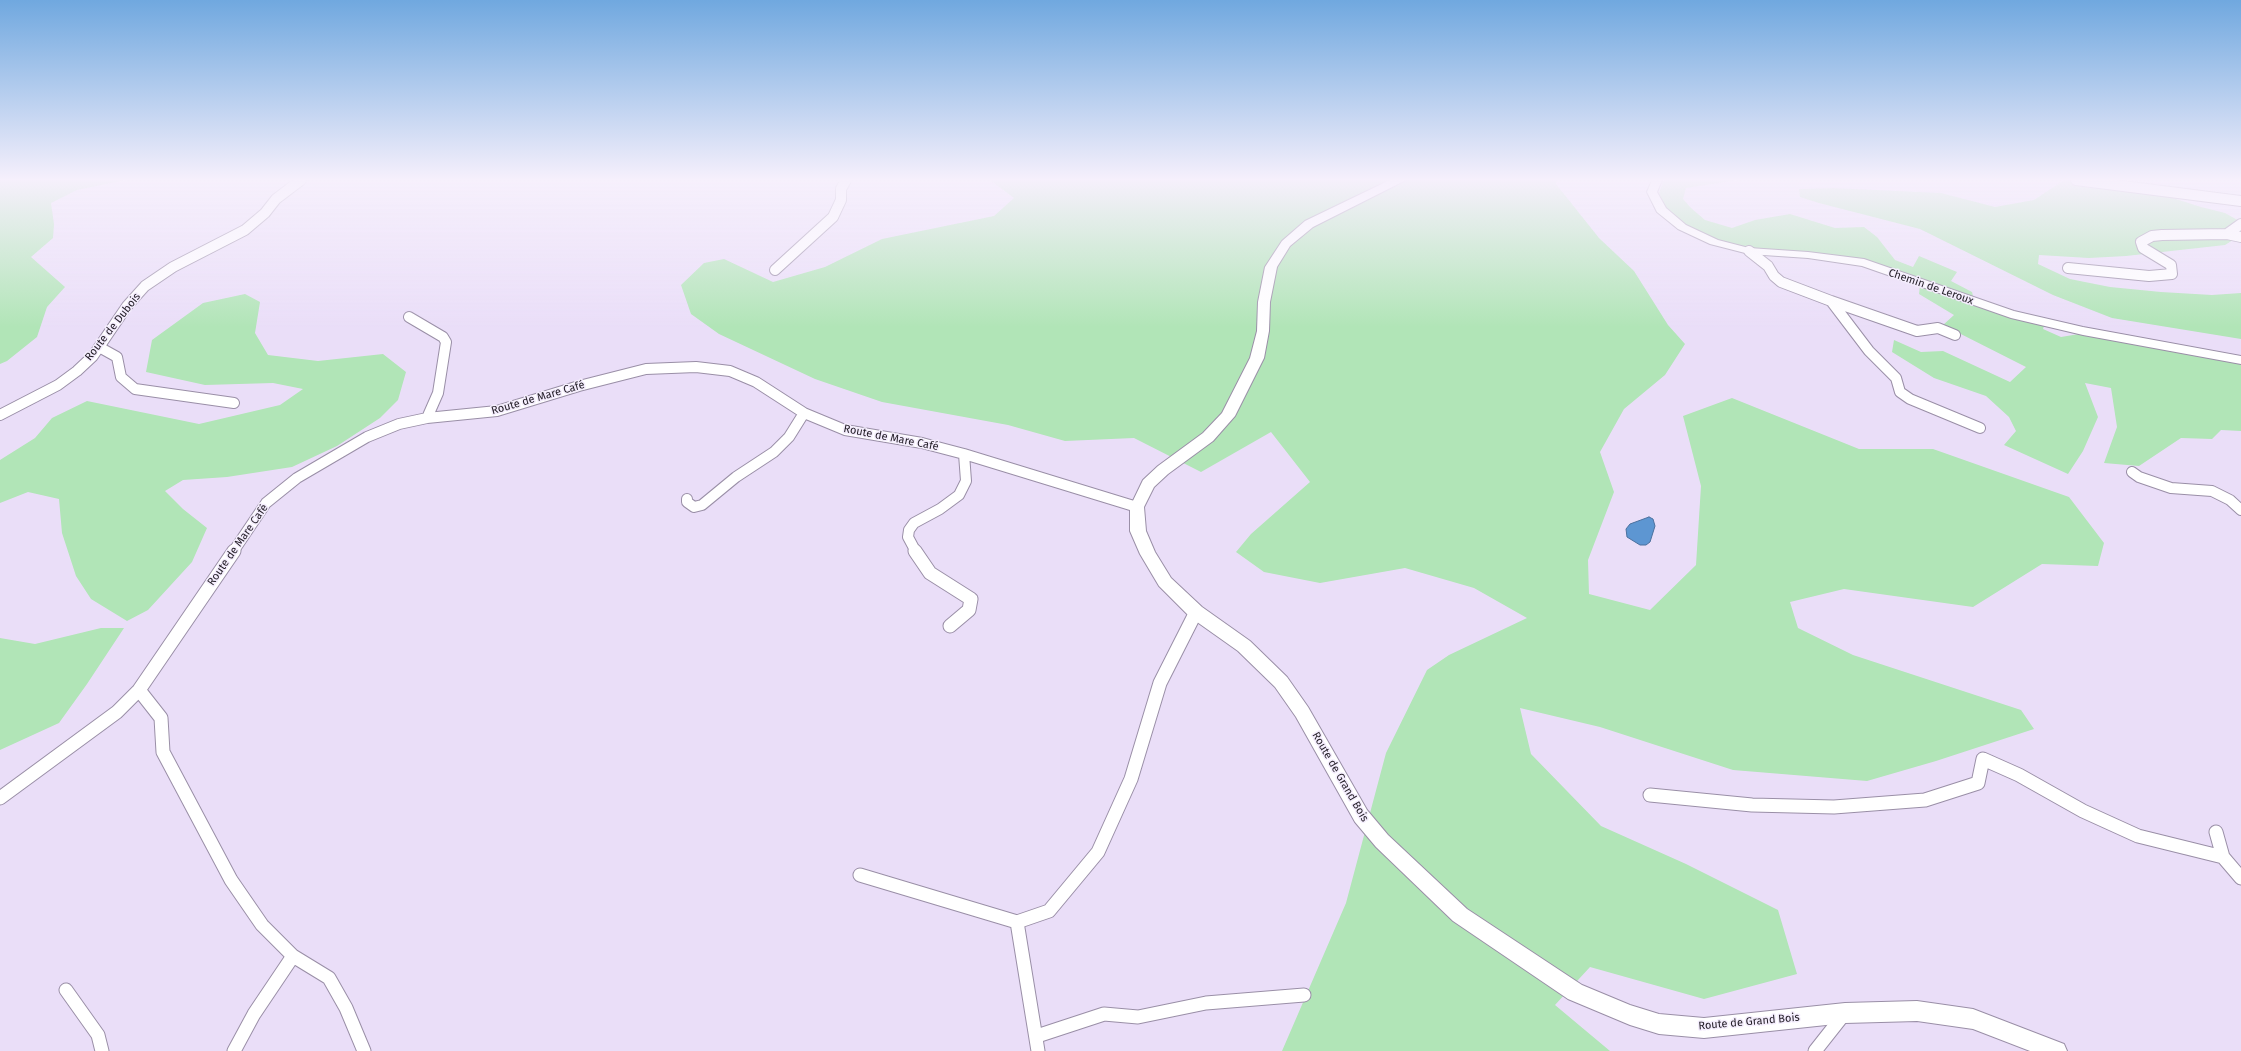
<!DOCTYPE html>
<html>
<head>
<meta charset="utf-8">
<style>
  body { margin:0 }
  canvas { display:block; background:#eadef8 }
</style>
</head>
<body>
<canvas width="2241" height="1051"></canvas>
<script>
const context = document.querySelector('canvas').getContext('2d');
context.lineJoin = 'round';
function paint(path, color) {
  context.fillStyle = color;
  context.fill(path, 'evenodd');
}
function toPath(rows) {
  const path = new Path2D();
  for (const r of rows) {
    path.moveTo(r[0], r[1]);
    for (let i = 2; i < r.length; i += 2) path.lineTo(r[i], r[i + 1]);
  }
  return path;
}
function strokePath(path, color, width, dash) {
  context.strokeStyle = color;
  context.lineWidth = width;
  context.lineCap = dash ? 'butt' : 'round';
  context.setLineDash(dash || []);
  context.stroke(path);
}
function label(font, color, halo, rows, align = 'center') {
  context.font = font + ' "Fira Sans",sans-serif';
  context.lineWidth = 3;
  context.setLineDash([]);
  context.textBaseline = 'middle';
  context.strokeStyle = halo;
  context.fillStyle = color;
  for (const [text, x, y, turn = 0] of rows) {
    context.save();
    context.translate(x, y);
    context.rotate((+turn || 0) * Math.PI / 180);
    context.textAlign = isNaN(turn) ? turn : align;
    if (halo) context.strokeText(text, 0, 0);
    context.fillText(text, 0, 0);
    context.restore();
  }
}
paint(toPath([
  [0,180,126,180,77,190,51,203,54,224,53,238,31,257,65,287,47,307,37,337,7,361,0,364],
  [990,180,1557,180,1556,184,1599,238,1634,271,1668,325,1685,344,1665,375,1624,409,1600,452,1614,492,1588,560,1589,594,1650,610,1696,565,1701,486,1683,416,1732,398,1859,449,1933,449,2069,497,2104,543,2098,566,2042,564,1973,607,1844,589,1790,602,1798,628,1853,655,2021,710,2034,729,1936,761,1867,781,1733,770,1600,727,1520,708,1531,754,1601,826,1686,864,1778,910,1797,974,1704,999,1590,967,1555,1005,1610,1051,1282,1051,1346,903,1386,753,1427,670,1449,655,1527,618,1474,588,1405,568,1320,583,1264,572,1236,552,1251,534,1310,482,1271,432,1201,472,1134,438,1065,441,1008,425,882,402,815,379,719,334,691,314,681,285,704,263,724,259,773,282,825,267,882,239,994,216,1014,198],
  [1664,180,1738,180,1686,188,1683,199,1691,208,1705,220,1732,228,1755,220,1790,214,1835,228,1864,227,1877,237,1895,260,1913,267,1919,256,1957,272,1951,281,1972,292,1975,304,2044,326,2043,329,2061,337,2079,334,2241,363,2241,431,2221,430,2212,439,2181,438,2139,466,2104,463,2117,427,2111,388,2085,383,2098,417,2083,451,2068,474,2004,445,2016,431,2009,417,1986,396,1934,378,1892,352,1894,340,1921,352,1943,351,2010,382,2026,367,1943,325,1954,315,1919,294,1920,285,1864,261,1750,249,1718,242,1700,234,1675,219,1665,207,1659,193],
  [2064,180,2116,180,2201,207,2225,213,2241,222,2241,235,2225,245,2126,256,2089,258,2039,255,2038,264,2070,279,2110,287,2161,292,2212,295,2241,293,2241,339,2112,318,2053,295,1920,229,1819,203,1800,197,1799,189,1833,188,1941,193,1995,207,2034,200],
  [245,294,260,302,255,333,268,355,318,361,383,354,406,372,398,400,380,418,337,446,292,467,227,477,183,480,165,491,183,509,207,528,192,562,148,610,127,621,91,599,76,576,62,533,59,499,28,492,0,503,0,460,35,438,52,418,87,401,199,424,280,405,303,389,273,383,205,385,146,372,152,340,203,303],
  [101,628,124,628,87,684,59,723,0,750,0,638,35,644]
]), '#b1e5b7');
const water = toPath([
  [1649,517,1653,519,1655,526,1650,542,1646,545,1640,545,1627,537,1626,529,1630,524,1649,517]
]);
paint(water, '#5d96d2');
strokePath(water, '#4b719e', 1);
const minorFar1 = toPath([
  [2076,180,2241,201],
  [2227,234,2241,237],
  [1749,251,1768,266,1774,276,1781,282,1831,301],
  [2068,268,2149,276,2172,274,2171,265,2143,248,2141,242,2152,236,2162,235,2227,234,2241,224],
  [775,270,833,217,841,200,841,189,846,180],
  [409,317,443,337,446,342,438,393,427,418],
  [1955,335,1938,328,1917,331,1831,301,1869,351,1896,378,1900,392,1910,399,1980,428],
  [99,347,117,357,121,377,135,389,234,403],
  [0,415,58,385,77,371,93,356,127,306,145,286,173,267,245,230,265,213,276,199,301,180],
  [2132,472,2139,477,2171,488,2212,491,2230,500,2241,510],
  [687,499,687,502,694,507,702,505,736,477,774,452,789,437,804,413],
  [233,552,266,503,297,478,367,437,399,424,427,418,497,411,579,386,646,369,696,367,730,371,756,382,804,413,845,430,922,443,964,454,1137,507],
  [916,552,908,537,909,530,914,523,940,509,959,495,966,481,964,454]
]);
const minor = toPath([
  [915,551,930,573,971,599,969,610,950,626],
  [139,690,161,718,163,752,231,880,262,925,293,956,329,978,346,1008,364,1051],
  [1650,795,1752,805,1834,807,1925,800,1978,783,1983,759,2019,775,2083,811,2138,836,2223,857],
  [0,798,117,712,139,690,234,551],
  [2216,832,2223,857,2241,878],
  [860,875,1017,922],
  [66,990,98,1035,102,1051],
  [1037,1036,1104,1014,1138,1017,1206,1003,1304,995],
  [234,1051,254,1014,293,956],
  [1038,1051,1017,922,1049,911,1098,852,1131,779,1160,683,1196,612],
  [1815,1051,1845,1013]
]);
const tertiary = toPath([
  [1652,180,1662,180,1657,192,1666,208,1686,225,1718,240,1749,248,1808,252,1864,259,2014,311,2083,327,2241,356,2241,364,2083,335,2011,318,1862,266,1808,258,1749,254,1710,244,1678,229,1657,212,1647,192,1652,180]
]);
const secondary = toPath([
  [1390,180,1406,180,1313,227,1290,246,1277,267,1270,302,1269,331,1264,358,1235,416,1213,441,1168,474,1154,487,1144,507,1146,531,1155,552,1171,578,1202,607,1250,641,1287,677,1308,707,1367,810,1388,835,1467,909,1582,985,1630,1005,1659,1014,1704,1018,1845,1003,1917,1001,1973,1009,2064,1044,2067,1051,2030,1051,1973,1029,1917,1021,1845,1023,1704,1038,1659,1034,1630,1025,1568,999,1453,921,1376,847,1355,822,1296,717,1275,687,1238,651,1190,617,1159,586,1140,554,1130,531,1130,507,1143,480,1158,466,1203,433,1222,413,1250,358,1257,331,1258,302,1265,267,1282,241,1305,221,1390,180]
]);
strokePath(minorFar1, '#9a8fa7', 12);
strokePath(minor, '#9a8fa7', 15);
strokePath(tertiary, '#9a8fa7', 2);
strokePath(secondary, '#9a8fa7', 2);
strokePath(minorFar1, '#fff', 10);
strokePath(minor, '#fff', 13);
paint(tertiary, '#fff');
paint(secondary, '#fff');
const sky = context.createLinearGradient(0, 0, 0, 327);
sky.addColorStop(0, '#70a8df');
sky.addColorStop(0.55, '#f6f0fc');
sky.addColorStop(1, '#f6f0fc00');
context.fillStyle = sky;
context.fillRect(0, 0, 2241, 327);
label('11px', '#201b24', '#f4edfd', [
  ["Chemin de Leroux",1931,287,19],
  ["Route de Dubois",113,327,-52],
  ["Route de Mare Café",538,398,-16],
  ["Route de Mare Café",891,438,11],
  ["Route de Mare Café",238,545,-55],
  ["Route de Grand Bois",1340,777,60],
  ["Route de Grand Bois",1749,1022,-5]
]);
</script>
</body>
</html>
